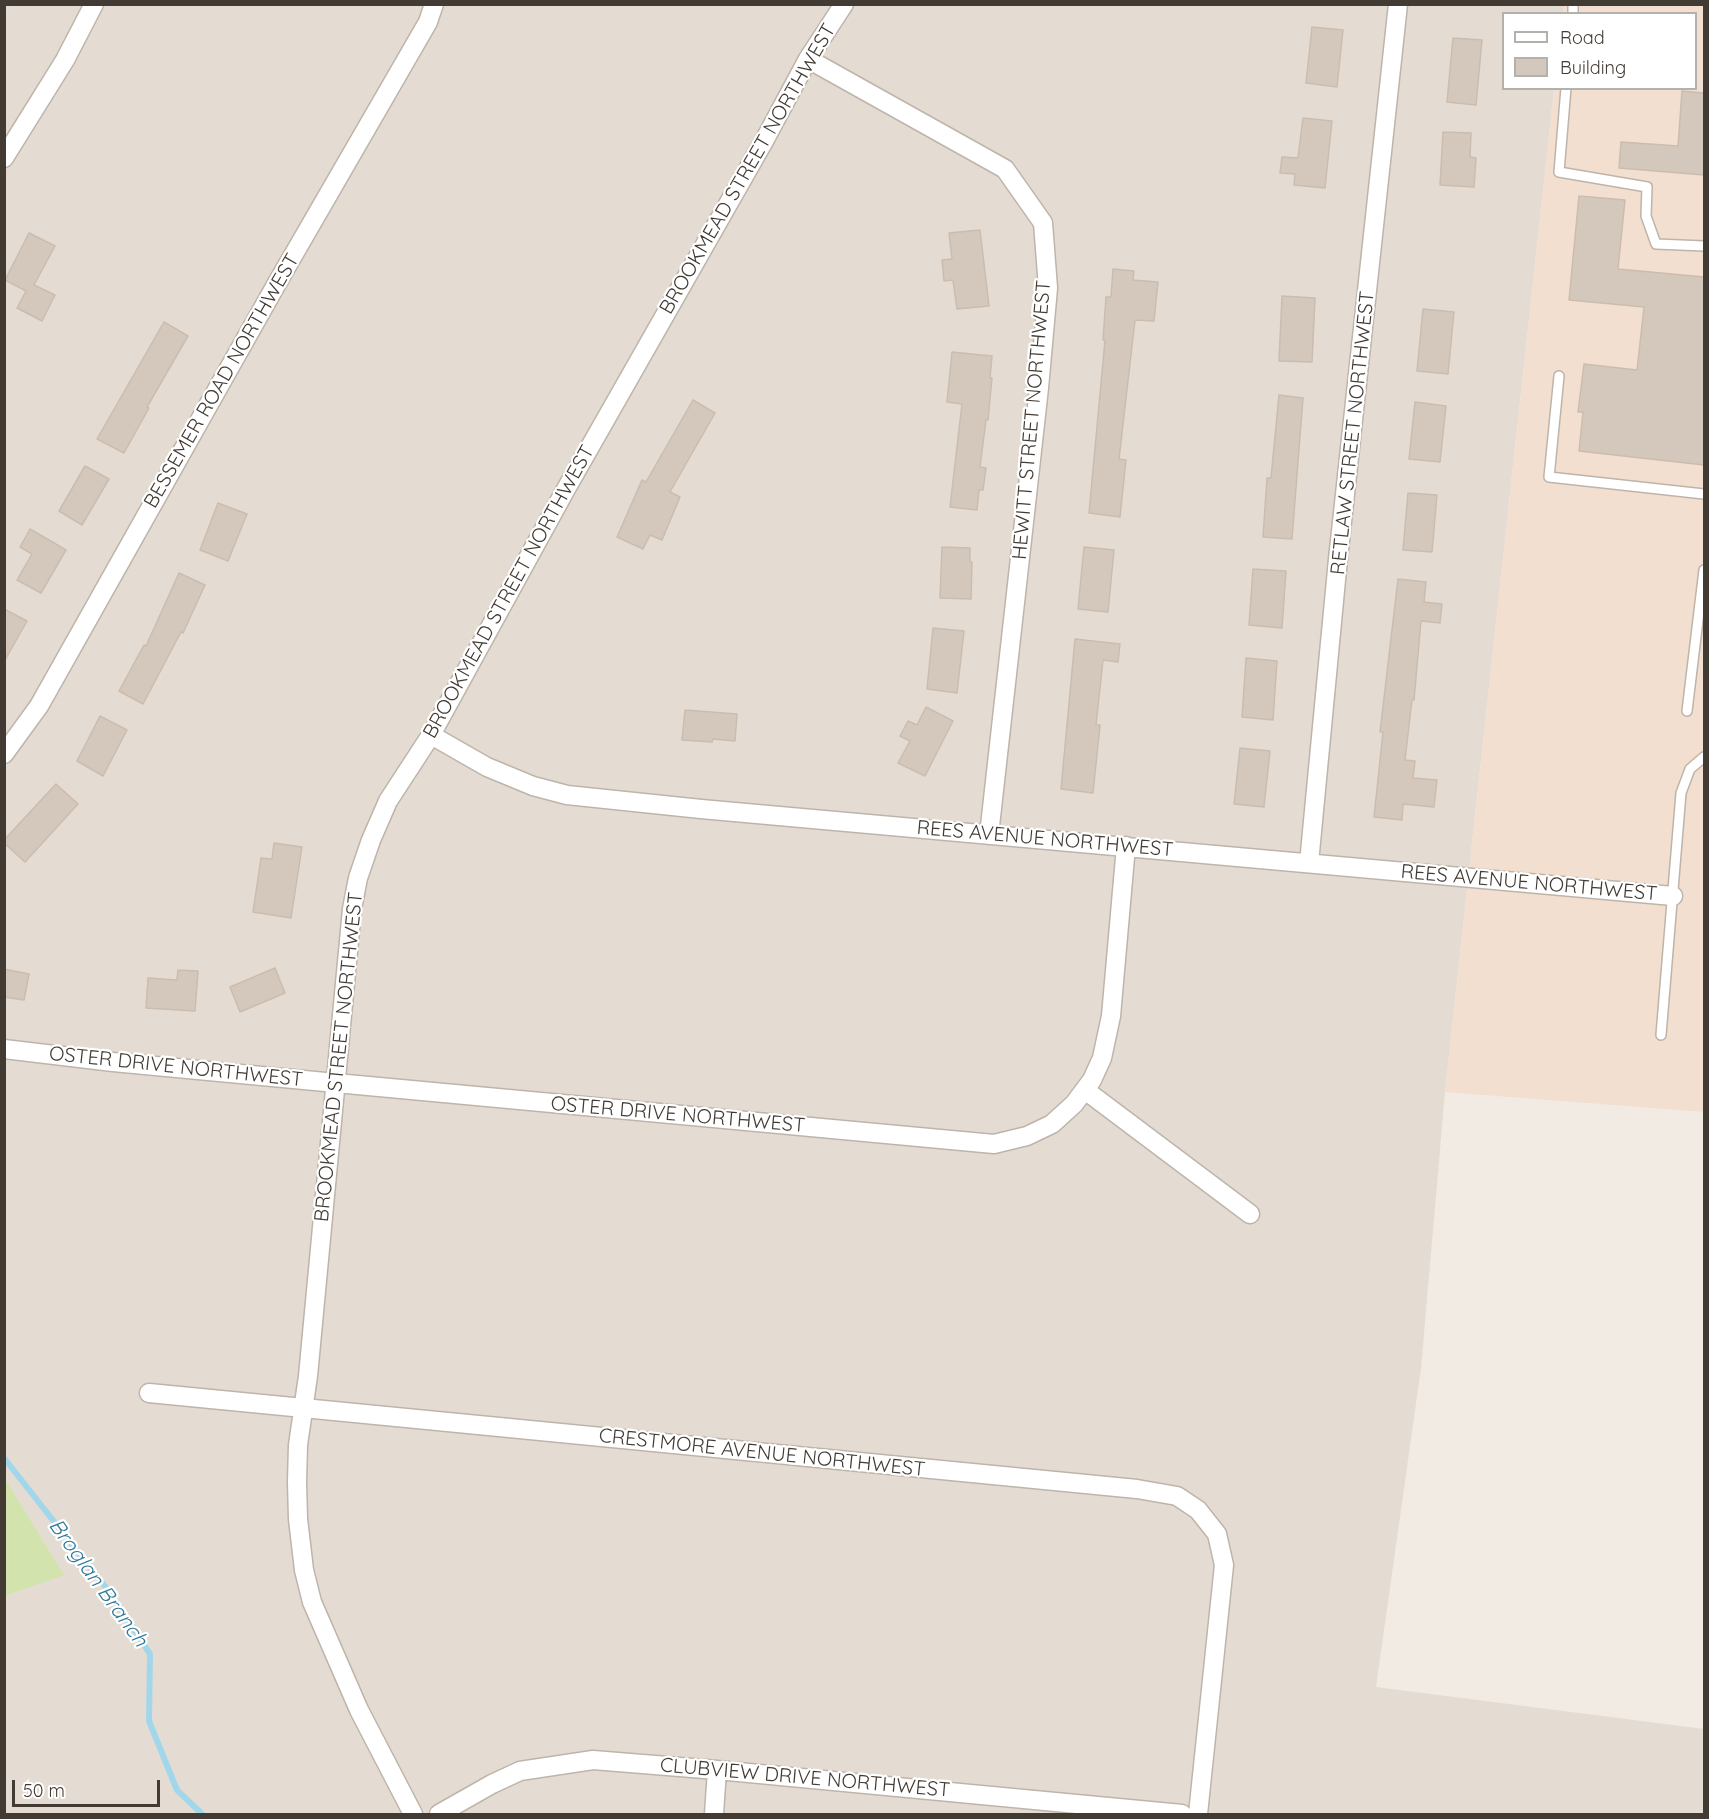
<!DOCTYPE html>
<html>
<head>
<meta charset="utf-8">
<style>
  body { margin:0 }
  #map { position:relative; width:1709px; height:1819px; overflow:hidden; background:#f1ebe3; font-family:Quicksand,sans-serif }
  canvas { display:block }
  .frame { position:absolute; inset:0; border:6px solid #423b34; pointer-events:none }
  .legend { position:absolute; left:1502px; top:12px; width:195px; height:78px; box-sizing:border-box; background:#fff; border:2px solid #b3b1ae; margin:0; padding:8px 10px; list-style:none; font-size:18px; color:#423b34 }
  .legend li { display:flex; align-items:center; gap:12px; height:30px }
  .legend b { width:30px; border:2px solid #b3b1ae }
  .scale { position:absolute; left:12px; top:1780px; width:148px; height:27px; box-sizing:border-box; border:3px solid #423b34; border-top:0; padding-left:8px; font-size:18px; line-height:21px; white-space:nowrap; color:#423b34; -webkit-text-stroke:4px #fff; paint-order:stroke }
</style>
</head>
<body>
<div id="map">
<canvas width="1709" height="1819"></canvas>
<div class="frame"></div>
<ul class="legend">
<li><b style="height:8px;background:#fff"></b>Road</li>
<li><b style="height:16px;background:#d4c8bd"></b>Building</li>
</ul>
<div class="scale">50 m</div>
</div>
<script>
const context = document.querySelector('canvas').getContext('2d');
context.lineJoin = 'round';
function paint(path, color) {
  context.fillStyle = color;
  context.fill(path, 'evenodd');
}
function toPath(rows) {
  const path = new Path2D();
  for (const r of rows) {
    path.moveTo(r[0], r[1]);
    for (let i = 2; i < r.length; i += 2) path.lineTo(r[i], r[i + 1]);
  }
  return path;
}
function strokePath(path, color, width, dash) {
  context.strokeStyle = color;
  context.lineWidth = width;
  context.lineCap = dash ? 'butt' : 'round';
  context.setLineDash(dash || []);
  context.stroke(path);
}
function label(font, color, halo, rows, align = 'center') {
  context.font = font + ' Quicksand,sans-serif';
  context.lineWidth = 4.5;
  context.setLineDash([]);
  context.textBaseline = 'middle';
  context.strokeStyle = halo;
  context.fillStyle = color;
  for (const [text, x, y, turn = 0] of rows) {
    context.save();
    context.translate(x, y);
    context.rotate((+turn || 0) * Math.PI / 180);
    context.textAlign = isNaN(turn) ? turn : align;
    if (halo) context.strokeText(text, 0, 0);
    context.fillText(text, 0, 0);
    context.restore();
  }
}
paint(toPath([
  [5,5,1564,5,1563,13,1504,14,1504,88,1554,89,1445,1092,1421,1368,1376,1687,1704,1729,1704,1814,5,1814,5,1596,63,1574,5,1478]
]), '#e4dcd2');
paint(toPath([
  [1564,5,1704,5,1704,1112,1445,1092,1554,89,1696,88,1696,14,1563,13]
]), '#f2dfcf');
paint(toPath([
  [5,1478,64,1575,5,1596,4,1596]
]), '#d2e3ae');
strokePath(toPath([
  [4,1458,111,1594,150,1654,149,1721,177,1790,202,1814]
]), '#a2d7eb', 6);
const building = toPath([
  [1312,27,1343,30,1337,87,1306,83,1312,27],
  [1453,38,1482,40,1476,105,1447,102,1453,38],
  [1682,91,1704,93,1704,175,1619,168,1621,142,1678,146,1682,91],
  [1303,118,1332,121,1325,188,1294,185,1295,174,1280,173,1282,157,1298,158,1303,118],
  [1443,132,1471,133,1470,157,1476,158,1474,187,1440,185,1443,132],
  [1579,196,1625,200,1618,269,1704,277,1704,465,1579,451,1583,412,1578,412,1584,364,1637,370,1644,307,1569,300,1579,196],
  [980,230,989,306,957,309,953,280,944,281,942,260,952,259,949,233,980,230],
  [29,233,55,246,34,285,55,295,42,321,17,308,26,291,5,280,29,233],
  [1113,269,1134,271,1133,280,1158,282,1154,321,1135,320,1119,459,1126,460,1120,517,1089,513,1105,340,1103,340,1106,297,1111,297,1113,269],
  [1282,296,1315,298,1312,362,1279,361,1282,296],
  [1423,309,1454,312,1448,374,1417,371,1423,309],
  [164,322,188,336,147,407,149,408,124,453,97,439,164,322],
  [952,352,992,356,990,378,992,378,988,420,986,420,980,467,986,468,983,490,979,490,977,510,950,507,962,404,947,402,952,352],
  [1279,395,1303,398,1292,539,1263,537,1267,478,1271,478,1279,395],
  [693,400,715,413,670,492,680,497,662,540,650,535,643,549,617,537,642,480,646,482,693,400],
  [1415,402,1446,406,1440,462,1409,459,1415,402],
  [85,466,109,479,82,525,59,511,85,466],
  [1408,493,1437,495,1432,552,1403,550,1408,493],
  [218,503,247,514,228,561,200,550,218,503],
  [30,529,66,550,41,593,17,580,32,554,20,547,30,529],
  [942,547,970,548,970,562,972,562,971,599,940,598,942,547],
  [1084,547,1114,550,1108,612,1078,609,1084,547],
  [1253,569,1286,571,1282,628,1249,625,1253,569],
  [179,573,205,585,183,633,181,632,143,704,119,691,144,645,146,646,179,573],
  [1398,579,1426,582,1424,602,1442,604,1440,623,1421,621,1414,700,1412,700,1405,760,1415,761,1413,778,1437,780,1434,807,1403,804,1402,820,1374,817,1383,732,1380,732,1398,579],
  [4,609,27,621,4,662,4,609],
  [933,628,964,631,957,693,927,689,933,628],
  [1075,639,1120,644,1118,662,1103,660,1096,725,1100,725,1093,793,1061,789,1075,639],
  [1246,658,1277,661,1273,720,1242,717,1246,658],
  [926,707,953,721,925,776,898,763,910,741,900,736,908,721,917,725,926,707],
  [685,710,737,714,735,741,713,739,712,742,682,740,685,710],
  [100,716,127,730,103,776,77,761,100,716],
  [1240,748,1270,751,1264,807,1234,804,1240,748],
  [56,784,78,804,25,862,4,843,4,840,56,784],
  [274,843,302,847,291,918,253,912,261,858,272,859,274,843],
  [275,968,285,993,240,1012,230,987,275,968],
  [4,969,29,974,24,1000,4,997,4,969],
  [178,970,198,971,195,1011,146,1008,148,978,177,980,178,970]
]);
paint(building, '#d4c8bd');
strokePath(building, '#ccbcad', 1.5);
const service = toPath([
  [1573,14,1573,4],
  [1566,88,1559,172,1647,187,1646,216,1656,244,1704,246],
  [1559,376,1549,477,1704,494],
  [1687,711,1704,570],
  [1661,1035,1681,793,1690,769,1704,757]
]);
const minor = toPath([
  [808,59,1005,169,1043,223,1048,288,1039,388,989,835],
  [4,158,65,60,94,4],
  [431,735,487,767,533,786,567,795,701,809,1673,896],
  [4,754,39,706,276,285,428,22,434,4],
  [1309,863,1338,559,1398,4],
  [4,1049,113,1062,336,1083,994,1144,1027,1136,1052,1124,1074,1104,1092,1080,1102,1058,1111,1016,1126,846],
  [1085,1090,1250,1214],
  [149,1393,1137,1489,1177,1496,1198,1510,1217,1534,1224,1565,1198,1814],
  [413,1814,359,1710,312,1602,304,1570,298,1519,297,1482,298,1445,308,1376,352,909,358,878,371,840,388,801,431,735,566,489,764,141,808,59,844,4],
  [439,1814,492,1784,520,1771,593,1760,717,1770,1182,1814],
  [714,1814,717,1770]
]);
strokePath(service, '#beb4aa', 12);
strokePath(minor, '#beb4aa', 21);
strokePath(service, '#fff', 9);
strokePath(minor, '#fff', 18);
label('20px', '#423b34', '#fff', [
  ["BROOKMEAD STREET NORTHWEST",748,169,-60],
  ["BESSEMER ROAD NORTHWEST",222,381,-60],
  ["HEWITT STREET NORTHWEST",1032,420,-85],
  ["RETLAW STREET NORTHWEST",1353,433,-84],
  ["BROOKMEAD STREET NORTHWEST",509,592,-61],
  ["REES AVENUE NORTHWEST",1045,839,5],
  ["REES AVENUE NORTHWEST",1529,883,5],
  ["BROOKMEAD STREET NORTHWEST",339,1057,-84],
  ["OSTER DRIVE NORTHWEST",176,1067,6],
  ["OSTER DRIVE NORTHWEST",678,1115,5],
  ["CRESTMORE AVENUE NORTHWEST",762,1453,6],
  ["CLUBVIEW DRIVE NORTHWEST",805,1778,5]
]);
label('italic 21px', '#307a98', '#fff', [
  ["Broglan Branch",98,1583,54]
]);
</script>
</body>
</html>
